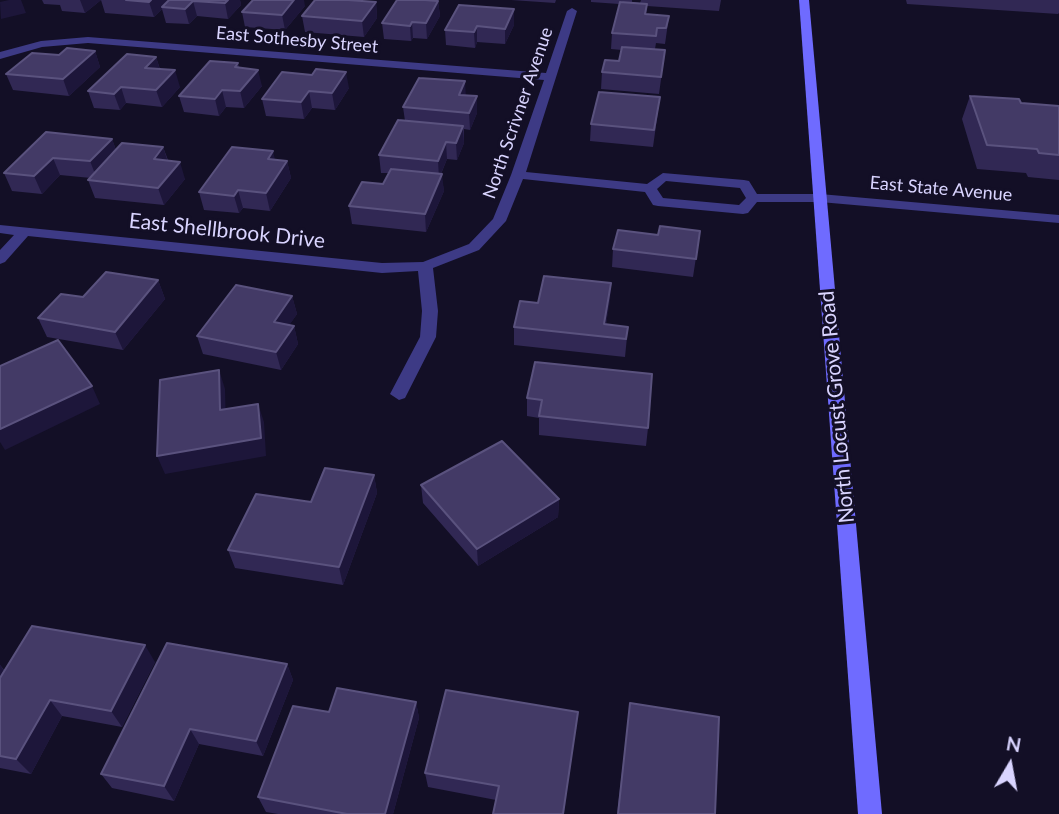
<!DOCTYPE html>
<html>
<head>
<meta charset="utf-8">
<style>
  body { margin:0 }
  #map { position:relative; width:1059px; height:814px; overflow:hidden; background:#130f26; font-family:Lato,sans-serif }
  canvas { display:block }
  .north { position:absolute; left:975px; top:730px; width:70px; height:70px; -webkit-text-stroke:5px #130f26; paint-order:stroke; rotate:10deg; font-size:19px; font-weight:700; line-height:28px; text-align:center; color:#d9d4ff }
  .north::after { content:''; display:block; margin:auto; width:24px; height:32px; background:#d9d4ff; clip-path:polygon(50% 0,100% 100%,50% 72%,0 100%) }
</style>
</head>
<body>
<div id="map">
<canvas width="1059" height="814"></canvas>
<div class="north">N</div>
</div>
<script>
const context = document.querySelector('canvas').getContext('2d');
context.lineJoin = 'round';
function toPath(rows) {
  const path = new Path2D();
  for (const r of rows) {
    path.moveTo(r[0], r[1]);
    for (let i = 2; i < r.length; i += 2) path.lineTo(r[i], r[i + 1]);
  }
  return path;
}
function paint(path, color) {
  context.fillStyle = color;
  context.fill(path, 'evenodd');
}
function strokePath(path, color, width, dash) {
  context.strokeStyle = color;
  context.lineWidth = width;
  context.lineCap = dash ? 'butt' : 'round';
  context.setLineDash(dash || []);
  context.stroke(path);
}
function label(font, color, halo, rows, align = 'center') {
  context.font = font + ' Lato,sans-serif';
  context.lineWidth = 6;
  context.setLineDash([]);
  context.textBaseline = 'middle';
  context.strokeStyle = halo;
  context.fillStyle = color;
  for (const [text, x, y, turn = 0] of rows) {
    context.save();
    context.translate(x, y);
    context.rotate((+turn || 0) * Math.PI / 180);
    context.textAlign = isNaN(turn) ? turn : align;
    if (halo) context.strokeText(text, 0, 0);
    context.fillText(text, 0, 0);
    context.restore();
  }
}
paint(toPath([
  [572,8,577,11,526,172,647,184,663,173,744,180,749,181,757,194,820,194,1059,215,1059,223,820,202,757,202,748,213,743,214,658,206,653,205,645,192,523,179,506,221,479,250,433,268,438,311,436,337,405,398,399,400,390,394,420,337,422,311,418,271,382,273,28,236,5,262,0,264,0,250,14,235,0,233,0,225,382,263,423,262,469,244,493,219,511,175,544,80,88,43,42,47,0,59,0,52,41,41,88,37,546,73,567,11,572,8],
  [666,181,740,188,746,198,739,205,663,198,657,189,666,181]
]), '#3d3a85');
paint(toPath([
  [799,0,809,0,882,814,858,814,799,0]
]), '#6f6bff');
paint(toPath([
  [42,0,240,0,241,5,228,19,197,16,189,24,166,23,162,9,154,17,105,13,101,0,85,13,62,11,60,5,44,4],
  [511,0,556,0,555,3],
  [591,0,632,0,632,2,640,3,641,0,721,0,719,11,647,6,646,14,669,16,665,44,656,43,655,49,665,50,659,94,601,89,602,72,619,61,622,50,611,49,612,33,619,4,591,2],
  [906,0,1059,0,1059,13,1058,14,907,4],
  [438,1,440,16,427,39,413,38,411,41,384,39,382,23],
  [376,2,377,18,364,37,305,32,302,16],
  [305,6,285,30,245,27,242,12],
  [514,9,514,25,505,44,477,42,475,48,446,45,445,30],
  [95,51,100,67,69,96,13,90,6,74],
  [156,57,160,69,180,87,162,107,126,103,120,110,94,108,88,91],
  [238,63,239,68,262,86,244,108,226,107,219,116,184,112,179,96],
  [312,75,349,88,335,110,312,108,304,119,266,116,262,99],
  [466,95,477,96,477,113,470,130,464,129,464,143,457,160,447,159,441,174,444,191,426,232,352,224,349,206,383,184,389,173,381,173,379,155,405,121,403,107],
  [970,96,1021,103,1059,106,1059,180,1028,177,1026,173,977,169,962,119],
  [660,97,653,147,590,141,591,124],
  [112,139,116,150,163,147,168,160,185,179,164,205,95,198,88,180,91,178,60,175,42,194,12,191,4,173],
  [275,160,287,161,291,178,270,211,243,208,239,213,204,210,199,192],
  [700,231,693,277,612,267,613,249,658,235],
  [158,280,165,299,123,350,47,337,38,318,83,297],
  [611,283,606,325,628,327,625,357,514,345,514,327,538,303],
  [292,296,297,314,289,325,294,326,298,344,281,370,203,354,197,336],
  [535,362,648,428,646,446,539,435,539,418,527,416,527,398],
  [374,475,377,493,343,585,235,568,228,550,311,502],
  [421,485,559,499,558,517,478,566,423,503],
  [155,662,122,727,62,716,31,774,0,768,0,665,5,671],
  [287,664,293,680,263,756,199,744,174,801,112,788,101,774],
  [416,702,419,718,393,814,278,814,266,812,258,797],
  [630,703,715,814,617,814],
  [577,728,496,800,428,787,425,773]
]), '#312854');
paint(toPath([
  [9,0,21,0,26,13,1,19,0,2],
  [80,0,101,0,85,13],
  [151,0,172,0,162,7,162,9,154,17,149,2],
  [228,0,240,0,241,5,228,19,225,3],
  [294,0,304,0,305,6,285,30,282,15],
  [193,1,197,16,189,24,185,9],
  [438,1,440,16,427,39,426,23],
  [376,2,377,18,364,37,362,21],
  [514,9,514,25,505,44,505,29],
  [412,22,413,38,411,41,410,26],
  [477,26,477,42,475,48,474,32],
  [95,51,100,67,69,96,63,79],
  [156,57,161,73,145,68],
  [175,70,180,87,162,107,156,90],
  [258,70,262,86,244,108,240,91],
  [346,72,349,88,335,110,332,93],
  [465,81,466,98,459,95],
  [121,87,126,103,120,110,114,94],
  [222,90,226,107,219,116,215,99],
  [309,91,312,108,304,119,301,102],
  [477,96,477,113,470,130,469,113],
  [463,126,464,143,457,160,456,143],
  [112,139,118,156,97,179,90,161],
  [446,142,447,159,439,178,438,161],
  [163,147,169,165,154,159],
  [273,151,277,168,268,159],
  [53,158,60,175,42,194,34,176],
  [287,161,291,178,270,211,266,193],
  [180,162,185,179,164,205,158,188],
  [442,174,444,191,426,232,425,214],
  [238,190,243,208,239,213,234,196],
  [158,280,165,299,123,350,115,332],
  [611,283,610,301,604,336,604,324],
  [292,296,297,314,279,340,274,322],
  [294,326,298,344,281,370,276,352],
  [219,370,225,389,226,428,220,410],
  [92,386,100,404,5,450,0,442,0,429],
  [258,404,264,422,266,456,165,474,157,456],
  [374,475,377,493,343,585,339,567],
  [559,499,558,517,478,566,477,549],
  [145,645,155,662,122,727,111,711],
  [287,664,293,680,263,756,256,741],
  [0,665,5,672,0,680],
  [50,700,62,716,31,774,16,759],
  [416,702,419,718,393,814,385,814],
  [578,712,564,814,563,814],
  [190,729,199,744,174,801,164,786]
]), '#1d163a');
const building = toPath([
  [126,0,151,0,149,2,126,0],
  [169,0,228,0,225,3,193,1,185,9,162,7,169,0],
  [253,0,294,0,282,15,242,12,253,0],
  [315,0,348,0,376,2,362,21,302,16,315,0],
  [397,0,425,0,438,1,426,23,412,22,410,26,382,23,397,0],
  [620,2,647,4,645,14,669,16,666,28,657,28,656,36,612,33,620,2],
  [459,5,514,9,505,29,477,26,474,32,445,30,459,5],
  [622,47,665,50,661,77,602,72,605,60,619,61,622,47],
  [67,48,95,51,63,79,6,74,32,53,59,55,67,48],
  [127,54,156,57,145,68,175,70,156,90,121,87,114,94,88,91,127,54],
  [210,61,238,63,235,67,258,70,240,91,222,90,215,99,179,96,210,61],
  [316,69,346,72,332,93,309,91,301,102,262,99,282,72,312,75,316,69],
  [419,78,465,81,459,95,477,96,469,113,403,107,419,78],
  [599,92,660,97,654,130,591,124,599,92],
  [970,96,1019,99,1021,103,1059,106,1059,155,1039,153,1037,149,987,145,970,96],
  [398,120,463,126,456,143,446,142,438,161,379,155,398,120],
  [46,132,112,139,90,161,53,158,34,176,4,173,46,132],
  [122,143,163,147,154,159,180,162,158,188,88,180,122,143],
  [232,147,273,151,268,159,287,161,266,193,238,190,234,196,199,192,232,147],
  [391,169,442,174,425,214,349,206,362,182,383,184,391,169],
  [660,226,700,231,696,259,613,249,618,230,658,235,660,226],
  [106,272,158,280,115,332,38,318,61,294,83,297,106,272],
  [544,276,611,283,604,324,628,327,626,339,514,327,520,301,538,303,544,276],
  [236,285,292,296,274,322,294,326,276,352,197,336,236,285],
  [58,340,92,386,0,429,0,366,58,340],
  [535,362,652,374,648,428,539,416,542,400,527,398,535,362],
  [219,370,220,410,258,404,261,438,157,456,160,380,219,370],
  [502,441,559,499,477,549,421,485,502,441],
  [325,468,374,475,339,567,228,550,256,494,311,502,325,468],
  [32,626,145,645,111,711,50,700,16,759,0,756,0,678,32,626],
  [167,643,287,664,256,741,190,729,164,786,101,774,167,643],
  [337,688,416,702,385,814,347,814,258,797,293,706,329,712,337,688],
  [446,690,578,712,563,814,493,814,499,786,425,773,446,690],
  [630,703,719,717,715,814,618,814,630,703]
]);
paint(building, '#433a66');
strokePath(building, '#5a527e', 2);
label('18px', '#d9d4ff', '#130f26', [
  ["East Sothesby Street",297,40,5],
  ["North Scrivner Avenue",518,113,-71],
  ["East State Avenue",941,189,5]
]);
label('21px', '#d9d4ff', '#130f26', [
  ["East Shellbrook Drive",227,231,6],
  ["North Locust Grove Road",837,407,-95]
]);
</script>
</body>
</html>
